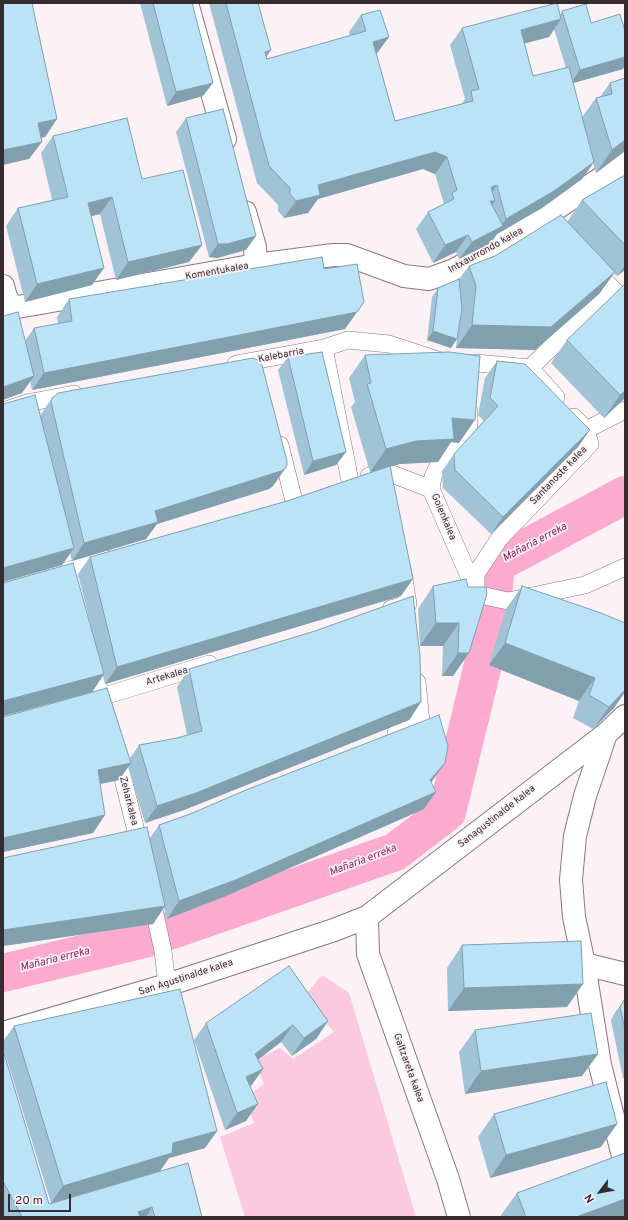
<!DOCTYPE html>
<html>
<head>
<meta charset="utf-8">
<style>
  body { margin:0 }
  #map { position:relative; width:628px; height:1220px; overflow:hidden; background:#fcf2f6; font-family:Overpass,sans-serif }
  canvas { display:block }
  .frame { position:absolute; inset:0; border:4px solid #362c30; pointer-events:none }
  .north { position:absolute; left:580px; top:1172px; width:40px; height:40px; -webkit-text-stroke:3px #fcf2f6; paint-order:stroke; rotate:238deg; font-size:11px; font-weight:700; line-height:16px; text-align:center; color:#362c30 }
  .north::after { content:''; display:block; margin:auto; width:14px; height:18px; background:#362c30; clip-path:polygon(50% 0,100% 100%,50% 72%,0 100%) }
  .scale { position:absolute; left:8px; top:1194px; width:63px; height:18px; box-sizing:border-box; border:2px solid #362c30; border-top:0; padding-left:5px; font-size:12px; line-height:14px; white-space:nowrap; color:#362c30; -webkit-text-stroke:3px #fcf2f6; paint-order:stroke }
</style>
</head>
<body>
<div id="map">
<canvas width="628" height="1220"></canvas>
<div class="frame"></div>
<div class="north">N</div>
<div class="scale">20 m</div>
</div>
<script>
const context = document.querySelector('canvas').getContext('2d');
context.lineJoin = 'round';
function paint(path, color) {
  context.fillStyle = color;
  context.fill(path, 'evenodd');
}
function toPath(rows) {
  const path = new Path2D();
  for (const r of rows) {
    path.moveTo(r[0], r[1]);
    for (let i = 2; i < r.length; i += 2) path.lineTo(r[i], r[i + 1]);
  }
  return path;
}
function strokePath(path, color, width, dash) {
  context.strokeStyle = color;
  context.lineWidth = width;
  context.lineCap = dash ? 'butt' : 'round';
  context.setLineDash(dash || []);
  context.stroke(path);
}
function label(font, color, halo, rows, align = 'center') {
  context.font = font + ' Overpass,sans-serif';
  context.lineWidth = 3.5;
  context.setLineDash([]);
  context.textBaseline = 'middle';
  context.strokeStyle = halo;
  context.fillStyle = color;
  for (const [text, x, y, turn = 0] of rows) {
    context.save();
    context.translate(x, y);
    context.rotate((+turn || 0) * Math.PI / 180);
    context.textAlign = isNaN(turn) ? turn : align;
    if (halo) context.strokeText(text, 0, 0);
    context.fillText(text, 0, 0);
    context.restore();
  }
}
paint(toPath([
  [322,975,349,993,416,1217,245,1217,220,1137,254,1123,245,1098,264,1084,254,1061,280,1048,293,1059,334,1032,303,998]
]), '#fbcade');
strokePath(toPath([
  [3,973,144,939,178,928,395,852,447,812,489,640,496,564,625,495]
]), '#fcabce', 38);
const pedestrian = toPath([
  [591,267,625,301],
  [324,348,350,481],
  [236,364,324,348,348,340,389,344,453,365,476,363,530,368,556,397],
  [530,368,612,288],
  [3,411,27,403,74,394],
  [586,430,625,410],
  [280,445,294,501],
  [369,476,387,472,431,489,475,590],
  [431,489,433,477,441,459,464,443,469,425,469,411],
  [53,575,106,559],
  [476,594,476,574,499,539,590,444,586,430,574,417],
  [476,594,508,601,585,585,625,567],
  [391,609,408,604,402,567],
  [92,662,105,712],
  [91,700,209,664],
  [396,733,421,722,417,682],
  [117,755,141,851],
  [151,896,163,951,167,985]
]);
const minor = toPath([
  [187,3,225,139],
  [245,212,255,247,256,265],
  [3,286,6,297,12,308],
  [3,311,12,308,256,265,333,255,347,255,404,276,429,279,454,270,517,235,625,162],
  [606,734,585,796,575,836,571,880,574,917,584,964,600,1065,625,1164],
  [367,917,368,954,448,1179,459,1217],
  [584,964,625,974],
  [3,1033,167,985,334,930,367,917,606,734,625,716]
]);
strokePath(pedestrian, '#8c767e', 18);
strokePath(minor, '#8c767e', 24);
strokePath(pedestrian, '#fff', 17);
strokePath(minor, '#fff', 22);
paint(toPath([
  [140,3,192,3,203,96,167,106],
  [209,3,258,3,267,59,350,36,349,32,361,15,389,37,376,55,395,121,462,104,465,99,450,45,462,28,560,15,562,11,591,23,625,31,625,65,623,69,573,83,582,117,596,98,600,97,610,83,625,151,596,173,593,163,582,179,542,208,497,234,491,243,459,259,456,252,433,263,416,229,428,212,444,204,435,174,423,169,318,199,308,213,284,218,278,211,278,205,257,183],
  [554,29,566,68,533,76,524,43,549,37],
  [186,118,246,250,217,258,209,257,176,132],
  [53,136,142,179,202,245,189,262,116,280,100,214,92,216,92,285,25,302,6,226,18,208,52,200,41,153],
  [625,175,625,270,617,276,614,273,599,294,535,350,456,348,457,338,451,348,427,340,432,297,438,288,459,279,469,266,495,256,567,222,582,200],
  [324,269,364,302,345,329,32,390,30,381,22,393,25,341,34,328,58,324,57,317,69,299],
  [567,340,625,398,604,418,551,363],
  [365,355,459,443,451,442,438,462,400,464,391,466,401,596,105,684,103,676,92,692,3,716,3,583,92,630,78,574,90,557,287,501,377,470,370,472,351,407,355,402,349,378],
  [288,357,346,452,336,465,304,475,278,370],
  [497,361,578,447,491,534,443,488,442,471,454,454,484,421,478,415,485,378],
  [52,398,273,486,269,489,157,524,146,539,72,561,70,553,62,565,3,582,3,404,40,416],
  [433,586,468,587,486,587,453,676,442,676,443,646,420,646,418,609],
  [522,586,625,623,625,692,614,708,593,729,573,718,579,701,489,665,506,609],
  [189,669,421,702,409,720,184,810,145,823,128,767,119,780,100,784,105,815,93,833,3,852,130,758,139,745,177,738,187,735,177,687],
  [433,780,431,782,424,809,226,896,167,919,164,908,153,924,3,946,3,858,150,838,159,825],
  [462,945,567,1007,448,1011,447,968],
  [625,999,625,1080,623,1078,611,1021,614,1014],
  [328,1021,316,1039,292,1056,281,1042,258,1060,263,1069,250,1086,246,1121,225,1130,194,1040,206,1023],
  [14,1026,217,1131,205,1148,169,1158,160,1171,52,1203,188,1163,202,1217,3,1217,3,1054,49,1204,51,1203,3,1047,3,1041],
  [475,1030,598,1054,582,1076,465,1094,459,1052],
  [494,1114,601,1147,490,1178,478,1137],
  [625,1153,625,1215,624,1217,502,1217,501,1215,517,1193]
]), '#a0c3d5');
paint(toPath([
  [561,19,549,37,508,48,521,30],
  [389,37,376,54,361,59,373,42],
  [271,50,259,67,265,52],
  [625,57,625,65,623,69,570,84,580,70],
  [213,83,203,96,167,106,176,92],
  [57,119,45,137,26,141,38,123],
  [625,140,625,151,596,173,612,150],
  [42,142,29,159,3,165,3,150],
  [435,152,447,157,435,174,423,169,318,199,308,213,284,218,296,201,318,185],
  [594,162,582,179,542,208,497,234,491,243,459,259,472,242,500,227,506,219],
  [497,185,485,202,491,187],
  [112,197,100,214,76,220,88,203],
  [490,201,495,201,483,218],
  [468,235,456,252,433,263,445,245],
  [256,236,246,250,217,258,209,257,218,244],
  [202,245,189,262,116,280,128,262],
  [625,265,625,270,617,276],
  [104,268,92,285,25,302,37,284],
  [615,272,599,294,535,350,456,348,472,325],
  [364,302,345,329,32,390,44,373],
  [433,331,457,339,451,348,427,340],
  [34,376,22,393,3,400,3,387],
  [625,391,625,398,604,418,620,395],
  [452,418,475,420,459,443,451,442,438,462,400,464,370,472,386,449],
  [590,430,578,447,491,534,503,517],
  [346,452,336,465,304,475,313,461],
  [285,469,273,486,269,489,157,524,146,539,72,561,84,543,155,511],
  [74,548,62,565,3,582,3,568],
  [413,579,401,596,105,684,117,667],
  [436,623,459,623,443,646,420,646],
  [505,643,595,678,579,701,489,665],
  [458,653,469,653,453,676,442,676],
  [104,674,92,692,3,716,3,701],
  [625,690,625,692,614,708,593,729,609,707],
  [421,702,409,720,184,810,145,823,157,806],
  [131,763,119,780,86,787,98,770],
  [445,763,433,780,418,797,430,780],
  [436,792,424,809,226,896,167,919,179,901],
  [105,815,93,833,3,852,3,838],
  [165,906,153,924,3,946,3,930],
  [583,984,567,1007,448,1011,464,988],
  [328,1021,316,1039,292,1056,304,1038],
  [293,1025,281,1042,243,1071,255,1054],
  [598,1054,582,1076,465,1094,481,1071],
  [263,1069,251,1086,234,1094,246,1077],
  [258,1104,246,1121,225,1130,237,1113],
  [617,1124,601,1147,490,1178,506,1155],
  [217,1131,205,1148,169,1158,160,1171,51,1203,63,1186,173,1143],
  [625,1199,625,1215,623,1217,576,1217],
  [152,1207,146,1217,134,1217,138,1212]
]), '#829fae');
const building = toPath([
  [3,3,32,3,57,119,38,123,42,142,3,150,3,3],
  [153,3,192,3,213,83,176,92,153,3],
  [226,3,258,3,271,50,265,52,267,59,366,31,361,15,380,10,389,37,373,42,395,121,473,101,471,91,479,89,462,28,557,3,561,19,521,30,533,76,569,67,594,162,554,191,506,219,497,185,491,187,495,201,490,201,503,226,472,242,468,235,445,245,428,212,454,199,452,193,457,190,447,157,435,152,318,185,320,195,296,201,290,194,290,188,269,166,226,3],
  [586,4,591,23,620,14,625,31,625,57,580,70,562,11,586,4],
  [625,78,625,140,612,150,596,98,612,94,610,83,625,78],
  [223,109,256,236,227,244,218,244,186,118,223,109],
  [127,118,142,179,183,170,202,245,128,262,112,197,88,203,104,268,37,284,18,208,68,197,53,136,127,118],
  [625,175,625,245,582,200,625,175],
  [561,215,615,272,551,327,472,325,476,286,469,266,495,256,561,215],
  [322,257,324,269,357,264,364,302,357,312,44,373,34,328,72,321,69,299,322,257],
  [459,279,462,309,457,339,433,331,438,288,459,279],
  [625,284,625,391,620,395,567,340,625,284],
  [18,312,34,376,3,387,3,316,18,312],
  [322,352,346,452,313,461,288,357,322,352],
  [449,352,480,356,475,420,452,418,454,439,416,441,386,449,367,384,371,383,365,355,449,352],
  [253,358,260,361,262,365,287,461,287,465,285,469,281,471,155,511,158,522,84,543,51,402,52,398,58,393,253,358],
  [497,361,525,364,590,430,503,517,455,470,454,454,498,406,490,398,497,361],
  [35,395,74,548,3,568,3,404,35,395],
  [390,466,413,579,117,667,90,557,287,501,390,466],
  [73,563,104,674,3,701,3,583,73,563],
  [466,579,468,587,486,587,487,594,469,653,458,653,459,623,436,623,433,586,466,579],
  [522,586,601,613,625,623,625,690,609,707,589,695,595,678,505,643,522,586],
  [413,596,420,656,421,702,196,793,157,806,139,745,177,738,202,731,189,669,315,631,413,596],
  [107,688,131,763,98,770,105,815,3,838,3,717,107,688],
  [439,715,448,746,445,763,430,780,436,792,238,879,179,901,159,825,190,814,246,790,439,715],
  [147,827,165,906,3,930,3,858,147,827],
  [581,941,583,984,464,988,462,945,581,941],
  [289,966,328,1021,304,1038,293,1025,255,1054,263,1069,246,1077,258,1104,237,1113,206,1023,289,966],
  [180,989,217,1131,173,1143,172,1153,63,1186,14,1026,180,989],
  [625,999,625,1029,620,1007,624,1000,625,999],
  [591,1013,598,1054,481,1071,475,1030,591,1013],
  [4,1053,49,1204,188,1163,202,1217,155,1217,152,1207,138,1212,140,1217,22,1217,3,1181,3,1054,4,1053],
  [606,1082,617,1124,506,1155,494,1114,606,1082],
  [625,1153,625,1199,576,1217,526,1217,517,1193,625,1153]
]);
paint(building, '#bae3f8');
strokePath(building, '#829fae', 1);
label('10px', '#362c30', '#fcf2f6', [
  ["Intxaurrondo kalea",486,251,-29],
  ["Komentukalea",217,272,-10],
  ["Kalebarria",281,356,-11],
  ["Santanoste kalea",559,476,-46],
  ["Goienkalea",443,517,67],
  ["Artekalea",167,677,-17],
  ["Zeharkalea",128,801,76],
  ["Sanagustinalde kalea",497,817,-38],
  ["San Agustinalde kalea",186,978,-18],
  ["Galtzareta kalea",408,1068,70]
]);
label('italic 11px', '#901e5d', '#fcf2f6', [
  ["Mañaria erreka",535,543,-28],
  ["Mañaria erreka",363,861,-21],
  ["Mañaria erreka",55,960,-14]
]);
</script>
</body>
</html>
